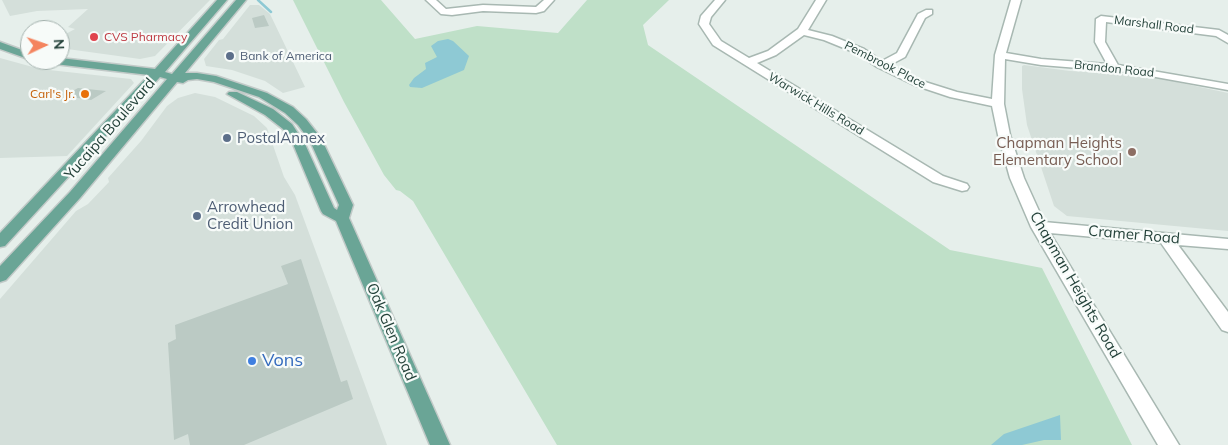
<!DOCTYPE html>
<html>
<head>
<meta charset="utf-8">
<style>
  body { margin:0 }
  #map { position:relative; width:1228px; height:445px; overflow:hidden; background:#e6efeb; font-family:Mulish,sans-serif }
  canvas { display:block }
  .north { position:absolute; left:20px; top:20px; width:50px; height:50px; box-sizing:border-box; background:#f7fbf9; border:1px solid #a3b1ad; border-radius:50%; rotate:87deg; font-size:14px; font-weight:700; line-height:20px; text-align:center; color:#24423a }
  .north::after { content:''; display:block; margin:auto; width:18px; height:22px; background:#f4845f; clip-path:polygon(50% 0,100% 100%,50% 72%,0 100%) }
</style>
</head>
<body>
<div id="map">
<canvas width="1228" height="445"></canvas>
<div class="north">N</div>
</div>
<script>
const context = document.querySelector('canvas').getContext('2d');
context.lineJoin = 'round';
function paint(path, color) {
  context.fillStyle = color;
  context.fill(path, 'evenodd');
}
function toPath(rows) {
  const path = new Path2D();
  for (const r of rows) {
    path.moveTo(r[0], r[1]);
    for (let i = 2; i < r.length; i += 2) path.lineTo(r[i], r[i + 1]);
  }
  return path;
}
function strokePath(path, color, width, dash) {
  context.strokeStyle = color;
  context.lineWidth = width;
  context.lineCap = dash ? 'butt' : 'round';
  context.setLineDash(dash || []);
  context.stroke(path);
}
function label(font, color, halo, rows, align = 'center') {
  context.font = font + ' Mulish,sans-serif';
  context.lineWidth = 4.5;
  context.setLineDash([]);
  context.textBaseline = 'middle';
  context.strokeStyle = halo;
  context.fillStyle = color;
  for (const [text, x, y, turn = 0] of rows) {
    context.save();
    context.translate(x, y);
    context.rotate((+turn || 0) * Math.PI / 180);
    context.textAlign = isNaN(turn) ? turn : align;
    if (halo) context.strokeText(text, 0, 0);
    context.fillText(text, 0, 0);
    context.restore();
  }
}
paint(toPath([
  [2,0,210,0,155,56,140,59,60,48,60,37,75,29,68,27,88,9,37,11,10,16],
  [250,5,259,5,270,14,305,87,283,93,265,81,232,70,206,66,204,59,219,40,223,39],
  [0,58,40,69,131,79,134,83,67,156,0,158],
  [1024,65,1070,71,1144,75,1228,93,1228,231,1067,216,1054,206,1027,125,1022,89,1022,66],
  [195,93,215,97,254,116,267,128,284,177,295,195,387,445,0,445,0,299,76,211,88,204,109,182,108,178,141,141,167,106,178,98]
]), '#d4dfda');
paint(toPath([
  [293,0,381,0,415,39,477,26,558,33,587,0,669,0,643,25,648,45,950,250,1042,268,1132,445,557,445,413,201,400,191,396,190,384,175,344,102]
]), '#bfe0c8');
paint(toPath([
  [448,39,453,41,469,56,464,70,422,88,410,87,409,85,414,78,426,69,425,63,437,57,431,46,438,41],
  [1060,415,1061,440,1044,440,1022,445,991,445,1004,434]
]), '#8ec9d4');
strokePath(toPath([
  [258,0,271,12]
]), '#8ec9d4', 2.5);
paint(toPath([
  [264,15,269,26,255,28,252,18],
  [78,88,106,91,91,100,64,96],
  [301,259,341,382,347,380,353,399,244,445,190,445,188,434,174,440,168,343,176,339,175,325,288,284,281,266]
]), '#bbcac4');
const minor = toPath([
  [426,0,436,0,446,9,483,5,536,7,544,0,554,0,544,11,536,13,483,11,452,15,441,14,426,0],
  [715,0,725,0,711,17,709,24,721,41,749,58,768,51,798,29,816,0,826,0,808,30,832,36,864,49,882,61,897,53,918,14,926,10,932,10,932,14,925,18,905,57,890,65,922,81,957,92,992,99,995,55,1011,0,1021,0,1006,53,1041,59,1107,64,1095,42,1096,19,1101,16,1219,30,1228,35,1228,43,1216,36,1106,22,1105,42,1118,65,1228,84,1228,90,1128,72,1041,65,1005,59,1004,104,1010,135,1024,178,1044,222,1228,239,1228,249,1178,245,1228,312,1228,332,1222,330,1161,243,1050,233,1179,445,1158,445,1031,227,1010,178,998,135,992,106,950,97,914,85,877,67,856,53,824,40,804,35,776,55,757,63,943,176,967,184,969,187,967,190,962,191,933,182,713,45,699,24,701,16,715,0]
]);
const major = toPath([
  [217,0,227,0,165,72,172,74,236,0,246,0,185,73,197,73,216,76,267,93,293,107,306,119,321,138,353,205,349,218,450,445,430,445,336,221,323,214,321,211,293,144,283,129,265,115,227,94,229,92,237,92,273,109,292,124,305,144,334,208,337,210,339,205,310,141,298,125,285,113,259,97,214,82,197,79,188,80,183,83,177,82,80,198,6,280,0,282,0,266,70,192,167,79,160,77,5,246,0,247,0,233,149,75,46,63,41,60,60,60,60,58,155,69,217,0],
  [0,42,30,53,31,60,0,49,0,42]
]);
strokePath(minor, '#a8b8b2', 3);
strokePath(major, '#c2cac8', 3);
paint(minor, '#fff');
paint(major, '#6aa596');
for (const [x, y, r, color] of [
  [94,37,5,"#e0444e"],
  [230,56,5,"#5c6f8a"],
  [85,94,5,"#e8710a"],
  [227,138,5,"#5c6f8a"],
  [1132,152,5,"#8d6e63"],
  [197,216,5,"#5c6f8a"],
  [252,361,5,"#3f7fe0"]
]) {
  const dot = new Path2D();
  dot.arc(x, y, r, 0, 2 * Math.PI);
  context.fillStyle = color;
  context.fill(dot);
  strokePath(dot, '#f7fbf9', 2);
}
label('12px', '#24423a', '#f7fbf9', [
  ["Marshall Road",1154,25,7],
  ["Pembrook Place",885,65,27],
  ["Brandon Road",1114,69,6],
  ["Warwick Hills Road",816,104,31]
]);
label('12px', '#be3a42', '#f7fbf9', [
  ["CVS Pharmacy",104,37]
], 'left');
label('12px', '#4e5e75', '#f7fbf9', [
  ["Bank of America",240,56]
], 'left');
label('12px', '#c56008', '#f7fbf9', [
  ["Carl's Jr.",75,94]
], 'right');
label('15px', '#24423a', '#f7fbf9', [
  ["Yucaipa Boulevard",110,129,-49],
  ["Cramer Road",1134,235,5],
  ["Chapman Heights Road",1075,285,60],
  ["Oak Glen Road",391,332,67]
]);
label('15px', '#4e5e75', '#f7fbf9', [
  ["PostalAnnex",237,138],
  ["Arrowhead",207,207],
  ["Credit Union",207,224]
], 'left');
label('15px', '#785e54', '#f7fbf9', [
  ["Chapman Heights",1122,143],
  ["Elementary School",1122,160]
], 'right');
label('18px', '#366cbe', '#f7fbf9', [
  ["Vons",262,361]
], 'left');
</script>
</body>
</html>
